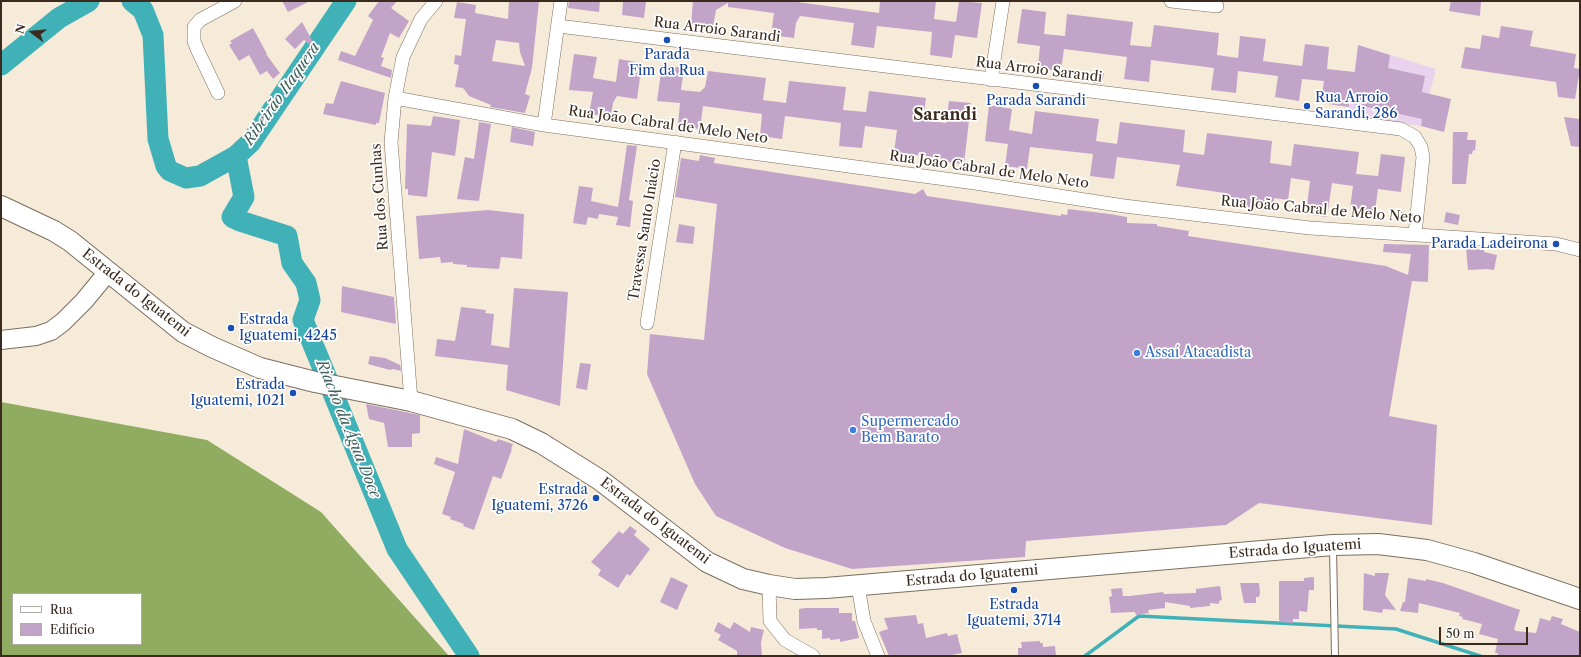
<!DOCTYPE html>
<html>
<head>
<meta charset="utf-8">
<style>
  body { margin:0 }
  #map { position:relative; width:1581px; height:657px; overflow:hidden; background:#f6ebd9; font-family:"Libre Caslon Text",serif }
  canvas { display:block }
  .frame { position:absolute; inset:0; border:2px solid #3b2a1e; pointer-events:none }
  .legend { position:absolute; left:12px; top:593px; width:130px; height:52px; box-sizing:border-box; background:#fff; border:1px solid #b1aaa5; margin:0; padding:5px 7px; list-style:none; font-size:12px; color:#3b2a1e }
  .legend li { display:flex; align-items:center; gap:8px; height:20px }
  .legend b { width:20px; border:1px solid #b1aaa5 }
  .north { position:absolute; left:12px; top:12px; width:40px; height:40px; -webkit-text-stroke:3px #fff; paint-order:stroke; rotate:286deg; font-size:11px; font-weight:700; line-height:16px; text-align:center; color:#3b2a1e }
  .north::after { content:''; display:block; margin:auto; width:14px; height:18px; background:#3b2a1e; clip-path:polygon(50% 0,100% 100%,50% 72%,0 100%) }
  .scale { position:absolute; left:1439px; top:627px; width:89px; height:18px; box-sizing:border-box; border:2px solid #3b2a1e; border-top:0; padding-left:5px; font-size:12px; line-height:14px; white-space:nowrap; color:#3b2a1e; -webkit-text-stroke:3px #fff; paint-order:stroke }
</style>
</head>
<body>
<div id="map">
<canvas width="1581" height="657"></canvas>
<div class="frame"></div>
<ul class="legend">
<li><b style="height:5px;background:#fff"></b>Rua</li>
<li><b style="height:11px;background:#c3a4c9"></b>Edifício</li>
</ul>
<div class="north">N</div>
<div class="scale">50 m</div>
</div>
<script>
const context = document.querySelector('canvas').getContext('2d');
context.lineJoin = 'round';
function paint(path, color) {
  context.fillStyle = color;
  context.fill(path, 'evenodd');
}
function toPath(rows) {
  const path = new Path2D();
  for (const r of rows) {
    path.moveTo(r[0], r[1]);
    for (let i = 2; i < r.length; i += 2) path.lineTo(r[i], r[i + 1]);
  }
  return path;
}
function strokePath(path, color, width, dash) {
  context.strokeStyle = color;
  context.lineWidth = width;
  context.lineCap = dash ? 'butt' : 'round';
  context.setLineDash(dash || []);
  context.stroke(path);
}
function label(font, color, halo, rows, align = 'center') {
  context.font = font + ' "Libre Caslon Text",serif';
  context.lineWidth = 3.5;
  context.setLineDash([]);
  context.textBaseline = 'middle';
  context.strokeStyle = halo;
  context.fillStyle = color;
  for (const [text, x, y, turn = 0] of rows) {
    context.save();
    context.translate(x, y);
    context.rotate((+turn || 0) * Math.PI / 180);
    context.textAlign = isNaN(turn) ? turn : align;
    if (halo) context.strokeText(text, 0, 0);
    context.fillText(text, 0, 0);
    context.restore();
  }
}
paint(toPath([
  [1358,45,1436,69,1421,126,1348,115]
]), '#e9d2ed');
paint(toPath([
  [1,402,207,440,321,512,449,656,1,656],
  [13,594,141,594,141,644,13,644]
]), '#8fac60');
strokePath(toPath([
  [1085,656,1139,616,1396,629,1480,656]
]), '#41b1b8', 3.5);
strokePath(toPath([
  [132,1,143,10,153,35,158,139,166,166,170,171,186,178,200,176,236,156,251,142,346,1],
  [1,65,59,18,89,1],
  [236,156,244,197,232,217,240,221,287,236,292,263,306,283,310,300,303,320,397,549,469,656]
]), '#41b1b8', 21);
paint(toPath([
  [282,1,310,1,288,12],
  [379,1,397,1,391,8,409,21,399,38,390,33,381,57,384,58,381,66,392,70,391,78,338,60,341,51,355,56,373,20,368,16],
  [509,1,539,1,532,68,525,94,530,96,525,113,490,107,491,105,469,96,463,88,455,87,459,65,454,64,455,55,461,56,466,19,454,18,457,2,476,5,475,13,508,19],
  [496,40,519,43,520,52,525,66,492,61],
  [569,1,600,1,599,12,568,8],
  [623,1,646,1,644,18,622,15],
  [693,1,790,1,879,13,880,1,936,1,934,19,956,22,959,1,982,3,977,38,955,35,952,58,930,55,932,32,877,26,874,48,851,45,854,23,800,16,796,23,794,38,771,35,774,13,728,7,728,3,716,10,713,27,691,24],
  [1451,1,1481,1,1480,16,1449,11],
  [1022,9,1046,12,1044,34,1065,36,1067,14,1108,19,1133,22,1130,45,1151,47,1154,25,1219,33,1217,55,1238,58,1240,36,1266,39,1263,61,1302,66,1305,44,1329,47,1327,69,1355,72,1358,45,1390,55,1388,68,1425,76,1422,92,1451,99,1444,132,1421,126,1422,119,1349,103,1349,107,1321,103,1324,81,1302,79,1299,101,1275,97,1278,76,1238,71,1236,93,1211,90,1214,68,1151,60,1149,82,1124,79,1127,57,1088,52,1064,49,1061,71,1038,68,1040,46,1017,43],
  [302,22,318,51,304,40,295,49,285,39],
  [1501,26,1533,31,1530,46,1576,54,1574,68,1580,69,1575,99,1558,97,1556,82,1461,68,1465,47,1480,49,1482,35,1499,38],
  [253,28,267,54,266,54,280,73,273,79,267,71,260,75,249,55,239,61,229,45,232,43,230,41],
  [574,54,597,57,593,78,616,82,619,59,642,63,637,99,617,96,613,103,611,117,589,114,593,92,569,90],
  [662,65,684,68,681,90,700,92,705,87,708,71,766,78,763,100,786,103,789,81,846,87,843,110,866,112,869,91,926,98,923,120,946,123,949,101,971,103,964,164,945,162,946,159,894,152,897,130,865,126,862,148,839,146,841,123,785,116,782,139,760,136,762,114,703,106,700,129,678,126,680,103,657,101],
  [1094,72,1104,73,1102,84,1093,83],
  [341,81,385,93,379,123,376,123,376,125,323,114,326,103,333,104],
  [989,105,1012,109,1009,130,1032,134,1035,111,1099,119,1096,141,1117,144,1120,122,1185,130,1183,152,1204,155,1207,133,1272,141,1270,163,1291,166,1294,144,1359,152,1356,174,1378,176,1381,154,1405,157,1401,192,1378,189,1375,211,1350,208,1353,186,1332,183,1327,217,1306,214,1310,181,1291,178,1288,200,1274,198,1273,211,1232,206,1233,199,1225,198,1225,193,1176,186,1180,165,1117,157,1114,179,1090,176,1093,154,1030,147,1027,169,1005,166,1008,144,985,141],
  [433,116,460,120,455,156,432,152,427,197,408,195,408,189,405,189,407,124,431,126],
  [1564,117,1580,119,1580,147,1571,146],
  [479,122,491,124,479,201,457,199,465,157,474,159],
  [512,127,535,132,533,146,510,142],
  [1453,132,1468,132,1467,140,1476,140,1475,151,1473,150,1472,154,1469,154,1466,184,1452,184],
  [627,145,637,146,629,200,633,201,630,227,616,225,618,217,599,214,598,219,588,217,586,225,573,223,579,186,593,188,591,201,618,207],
  [700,155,715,158,714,163,915,194,923,189,927,196,1061,216,1061,214,1067,215,1068,209,1110,214,1127,217,1127,223,1157,224,1157,226,1189,231,1188,236,1386,266,1408,275,1411,254,1383,252,1384,244,1429,245,1428,282,1412,281,1389,416,1437,425,1432,525,1259,503,1226,525,1026,541,1025,557,852,569,785,548,716,516,695,484,647,374,650,334,704,340,717,204,675,197,681,158,699,161],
  [488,210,524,214,522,259,501,257,499,269,467,267,467,265,453,264,453,262,441,263,440,257,419,259,416,216],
  [1398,211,1406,213,1405,221,1396,222],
  [1446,212,1460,215,1458,225,1444,222],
  [679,224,695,227,693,244,676,242],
  [1466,248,1484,250,1484,252,1497,255,1494,270,1487,269,1468,270],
  [342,286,394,297,396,324,341,312],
  [514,288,568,292,560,406,506,390,508,365,435,356,437,339,455,341,461,307,486,310,485,313,494,314,491,345,509,348],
  [370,356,385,358,400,365,401,371,393,369,390,370,368,364],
  [580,363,591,364,587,390,576,388],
  [366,404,420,415,420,433,412,434,412,447,388,447,384,423,369,419],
  [464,429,496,442,498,439,513,444,511,449,512,449,501,479,493,476,474,530,463,526,464,524,450,519,451,517,442,514,455,472,434,464,436,457,458,464],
  [630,526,637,531,634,535,650,549,630,576,627,574,618,588,598,575,601,570,591,562,619,531,623,534],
  [1364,573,1375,576,1375,573,1389,573,1385,595,1396,610,1383,609,1382,613,1363,610],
  [671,577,688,585,677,610,660,602],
  [1314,577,1314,590,1309,590,1307,612,1299,611,1299,619,1293,619,1293,623,1280,622,1279,619,1279,581,1304,581,1304,578],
  [1408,578,1426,581,1426,579,1443,583,1520,610,1514,629,1516,631,1536,633,1540,618,1550,621,1552,616,1563,619,1561,624,1580,632,1580,656,1497,656,1498,653,1495,653,1498,639,1479,634,1482,624,1462,619,1463,617,1459,616,1460,613,1419,603,1418,613,1400,611,1403,602,1405,602],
  [1240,583,1259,583,1260,593,1259,597,1256,597,1256,603,1244,603],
  [1220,586,1222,600,1219,601,1219,604,1210,603,1210,606,1190,608,1190,606,1165,602,1165,608,1148,610,1149,613,1136,615,1135,612,1111,613,1109,597,1112,596,1111,589,1122,588,1123,596,1130,596,1163,592,1164,594,1196,593,1196,589],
  [805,608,839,608,839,613,852,613,852,621,855,621,856,625,859,638,840,642,840,639,830,640,830,638,822,639,822,630,817,630,817,628,799,629,799,609],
  [916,615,918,624,923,623,926,638,947,633,948,636,957,634,962,653,946,656,889,656,879,632,888,629,884,618],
  [718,622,730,629,734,622,750,632,751,627,764,630,761,642,762,656,737,656,737,651,718,640,721,635,714,631],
  [1040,641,1040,643,1043,643,1043,647,1055,646,1056,656,1018,656,1018,648,1022,648,1021,642]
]), '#c3a4c9');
const lane = toPath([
  [1333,548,1335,656]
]);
const street = toPath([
  [1171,1,1217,6],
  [558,26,1401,129,1415,137,1421,147,1423,157,1415,234],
  [991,80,1003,1],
  [218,93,197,49,194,41,194,27,200,20,235,1],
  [395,98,544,125,975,183,1124,206,1310,228,1556,244,1580,250],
  [544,125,561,1],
  [647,323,675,142],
  [411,401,391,142,395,98,403,57,421,19,436,1],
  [769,585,770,621,785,640,813,656],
  [858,586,864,621,878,656]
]);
const secondary = toPath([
  [1,340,36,336,51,331,63,322,84,301,108,272]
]);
const primary = toPath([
  [1,206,54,231,70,241,183,332,212,347,260,368,315,382,411,401,512,429,541,443,600,480,707,562,743,579,769,585,795,589,826,588,1333,545,1378,544,1427,550,1474,563,1580,599]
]);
strokePath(lane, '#7c6e5f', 8);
strokePath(street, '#7c6e5f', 14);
strokePath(secondary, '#7c6e5f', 20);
strokePath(primary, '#7c6e5f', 22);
strokePath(lane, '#fff', 6);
strokePath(street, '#fff', 13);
strokePath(secondary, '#fff', 18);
strokePath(primary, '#fff', 20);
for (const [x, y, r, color] of [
  [667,40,4,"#1a4fb4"],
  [1036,86,4,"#1a4fb4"],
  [1307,106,4,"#1a4fb4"],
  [1556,244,4,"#1a4fb4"],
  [231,328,4,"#1a4fb4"],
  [1137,353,4,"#3f7fe0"],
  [293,393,4,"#1a4fb4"],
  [853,430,4,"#3f7fe0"],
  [596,498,4,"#1a4fb4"],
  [1014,590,4,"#1a4fb4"]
]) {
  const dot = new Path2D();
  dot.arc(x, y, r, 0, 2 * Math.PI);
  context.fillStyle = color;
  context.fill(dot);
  strokePath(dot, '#fff', 1.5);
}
label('14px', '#3b2a1e', '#fff', [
  ["Rua Arroio Sarandi",717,30,7],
  ["Rua Arroio Sarandi",1039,70,7],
  ["Rua João Cabral de Melo Neto",668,125,8],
  ["Rua João Cabral de Melo Neto",989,170,8],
  ["Rua dos Cunhas",380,197,-94],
  ["Rua João Cabral de Melo Neto",1321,210,5],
  ["Travessa Santo Inácio",645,230,-81],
  ["Estrada do Iguatemi",136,293,38],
  ["Estrada do Iguatemi",655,521,37],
  ["Estrada do Iguatemi",1295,549,-4],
  ["Estrada do Iguatemi",972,576,-5]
]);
label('14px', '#164399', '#fff', [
  ["Parada",667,55],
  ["Fim da Rua",667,71],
  ["Rua Arroio",1315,98,"left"],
  ["Sarandi, 286",1315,114,"left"],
  ["Parada Sarandi",1036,101],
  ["Parada Ladeirona",1548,244,"right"],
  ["Estrada",239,320,"left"],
  ["Iguatemi, 4245",239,336,"left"],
  ["Estrada",285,385,"right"],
  ["Iguatemi, 1021",285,401,"right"],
  ["Estrada",588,490,"right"],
  ["Iguatemi, 3726",588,506,"right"],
  ["Estrada",1014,605],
  ["Iguatemi, 3714",1014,621]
]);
label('14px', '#366cbe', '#fff', [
  ["Assaí Atacadista",1145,353],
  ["Supermercado",861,422],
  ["Bem Barato",861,438]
], 'left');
label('italic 15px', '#3d605c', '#fff', [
  ["Ribeirão Itaquera",282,94,-55],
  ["Riacho da Água Doce",348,429,68]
]);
label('bold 16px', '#3b2a1e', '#fff', [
  ["Sarandi",945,115]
]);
</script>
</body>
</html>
